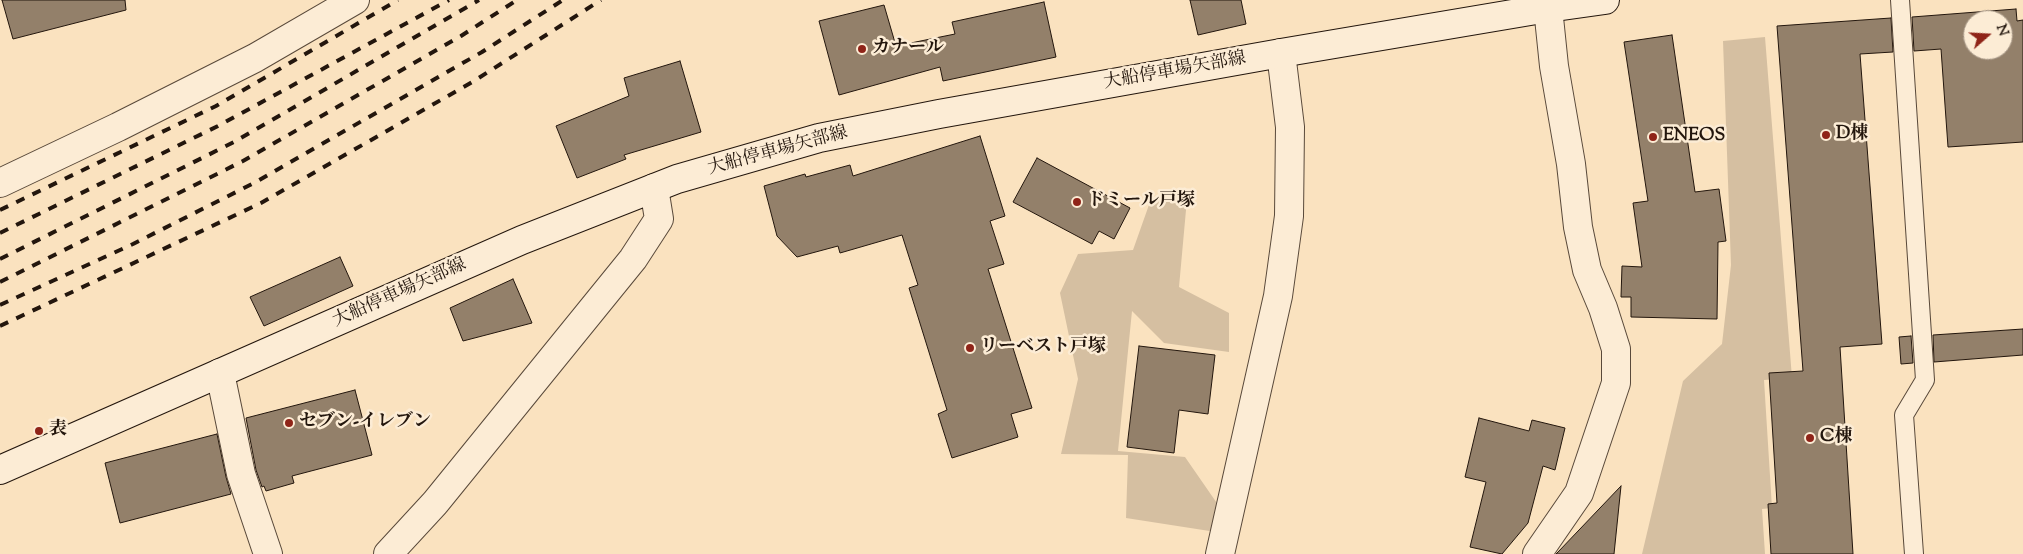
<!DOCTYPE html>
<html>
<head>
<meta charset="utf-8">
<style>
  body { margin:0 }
  #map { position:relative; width:2023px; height:554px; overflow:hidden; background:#fae2bf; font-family:"Sorts Mill Goudy",serif }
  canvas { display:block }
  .north { position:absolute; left:1963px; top:10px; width:50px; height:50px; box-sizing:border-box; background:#fcecd5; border:1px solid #a59685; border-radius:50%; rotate:71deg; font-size:14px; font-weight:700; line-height:20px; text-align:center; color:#23160d }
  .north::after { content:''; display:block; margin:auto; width:18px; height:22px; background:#8f2418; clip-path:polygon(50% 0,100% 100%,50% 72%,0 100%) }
</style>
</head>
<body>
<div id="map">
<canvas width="2023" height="554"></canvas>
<div class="north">N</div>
</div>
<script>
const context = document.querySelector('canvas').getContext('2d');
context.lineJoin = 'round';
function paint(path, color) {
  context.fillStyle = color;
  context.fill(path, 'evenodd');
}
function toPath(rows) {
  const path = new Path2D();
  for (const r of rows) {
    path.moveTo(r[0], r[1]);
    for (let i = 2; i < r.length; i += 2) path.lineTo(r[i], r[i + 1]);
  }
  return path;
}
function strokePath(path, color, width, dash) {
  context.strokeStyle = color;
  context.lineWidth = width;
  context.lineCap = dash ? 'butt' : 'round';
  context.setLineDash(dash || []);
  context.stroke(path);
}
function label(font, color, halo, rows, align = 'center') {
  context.font = font + ' "Sorts Mill Goudy","Noto Serif JP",serif';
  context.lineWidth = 5;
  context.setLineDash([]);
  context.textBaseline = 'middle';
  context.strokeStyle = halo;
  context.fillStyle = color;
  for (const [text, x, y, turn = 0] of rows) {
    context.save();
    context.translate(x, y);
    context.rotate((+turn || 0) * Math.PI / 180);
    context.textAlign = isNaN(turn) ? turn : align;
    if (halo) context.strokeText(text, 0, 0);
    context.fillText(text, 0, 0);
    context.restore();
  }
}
paint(toPath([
  [1765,37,1792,378,1764,380,1772,508,1762,509,1765,554,1642,554,1683,381,1722,344,1731,265,1723,41],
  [1187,199,1179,287,1229,313,1229,352,1164,343,1132,311,1118,451,1185,457,1221,509,1216,532,1126,518,1128,455,1061,454,1078,379,1060,293,1078,254,1133,250,1150,202]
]), '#d5bfa1');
const building = toPath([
  [2,0,125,0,126,10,13,39,2,0],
  [1190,0,1241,0,1246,24,1198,35,1190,0],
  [1044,2,1056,57,943,81,940,67,839,95,819,21,884,5,896,46,955,34,952,22,1044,2],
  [2016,9,2017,21,2023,20,2023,142,1948,147,1941,49,1914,51,1912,17,2016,9],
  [1973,20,2003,20,2003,50,1973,50,1973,20],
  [1891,18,1893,52,1860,54,1882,344,1840,347,1853,554,1771,554,1768,504,1777,503,1769,373,1803,371,1777,26,1891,18],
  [1672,35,1695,192,1719,189,1726,241,1718,242,1717,319,1631,317,1631,297,1621,297,1622,266,1642,267,1633,203,1648,201,1624,42,1672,35],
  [680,61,701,132,624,155,626,159,577,178,556,126,629,96,624,78,680,61],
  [980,136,1005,216,990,221,1004,264,988,269,1032,408,1011,414,1018,437,952,458,938,414,947,410,909,288,918,285,902,235,840,253,838,246,797,257,777,236,764,186,805,174,806,177,850,165,853,176,980,136],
  [1037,158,1130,208,1114,239,1099,231,1092,244,1013,202,1037,158],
  [340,257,353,286,264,326,250,297,340,257],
  [513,279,532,323,463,341,450,308,513,279],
  [2023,329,2023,355,1934,362,1933,335,2023,329],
  [1911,336,1913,363,1901,364,1899,337,1911,336],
  [1139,346,1215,355,1208,414,1179,410,1174,453,1127,447,1139,346],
  [355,390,372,455,292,476,294,483,266,491,264,486,262,487,256,470,246,418,355,390],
  [1479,418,1529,431,1532,420,1565,428,1555,470,1543,466,1528,523,1502,554,1470,547,1486,482,1465,477,1479,418],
  [217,434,226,477,231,494,120,523,105,463,217,434],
  [1621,486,1614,554,1556,554,1558,552,1621,486]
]);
paint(building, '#93806a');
strokePath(building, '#23160d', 1);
const service = toPath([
  [1900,0,1925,380,1904,415,1914,554]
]);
const minor = toPath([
  [0,183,118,127,255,58,355,0],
  [220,373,241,474,268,554],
  [388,554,435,503,633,259,659,219,654,188],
  [1220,554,1278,296,1289,216,1290,127,1281,53],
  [1537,554,1579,493,1616,383,1616,349,1603,308,1587,270,1578,227,1571,164,1554,66,1548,8]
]);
const secondary = toPath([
  [0,470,522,240,677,179,819,138,939,114,1281,53,1548,8,1605,0]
]);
strokePath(service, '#59493a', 20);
strokePath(minor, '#59493a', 30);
strokePath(secondary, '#23160d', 30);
strokePath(service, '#fcecd5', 18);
strokePath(minor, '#fcecd5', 28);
strokePath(secondary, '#fcecd5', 28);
strokePath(toPath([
  [0,210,216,106,398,0],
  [0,233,218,126,449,0],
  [0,259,234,142,479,0],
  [0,282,243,161,461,36,517,0],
  [0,305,133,244,254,183,482,52,563,0],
  [0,326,261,203,474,81,601,0]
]), '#23160d', 4, [9, 9]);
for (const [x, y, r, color] of [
  [862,49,5,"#8f2418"],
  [1826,135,5,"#8f2418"],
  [1653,137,5,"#8f2418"],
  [1077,202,5,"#8f2418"],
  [970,348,5,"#8f2418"],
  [289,423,5,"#8f2418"],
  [39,431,5,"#8f2418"],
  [1810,438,5,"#8f2418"]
]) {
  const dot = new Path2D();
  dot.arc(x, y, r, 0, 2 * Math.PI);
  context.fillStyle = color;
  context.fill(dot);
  strokePath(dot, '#fcecd5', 2);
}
label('bold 18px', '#23160d', '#fcecd5', [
  ["カナール",872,49],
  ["D棟",1836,135],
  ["ENEOS",1663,137],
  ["ドミール戸塚",1087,202],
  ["リーベスト戸塚",980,348],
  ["セブン-イレブン",299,423],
  ["表",49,431],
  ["C棟",1820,438]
], 'left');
label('18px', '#23160d', '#fcecd5', [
  ["大船停車場矢部線",1175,72,-10],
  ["大船停車場矢部線",778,152,-15],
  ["大船停車場矢部線",400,294,-24]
]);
</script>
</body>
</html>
